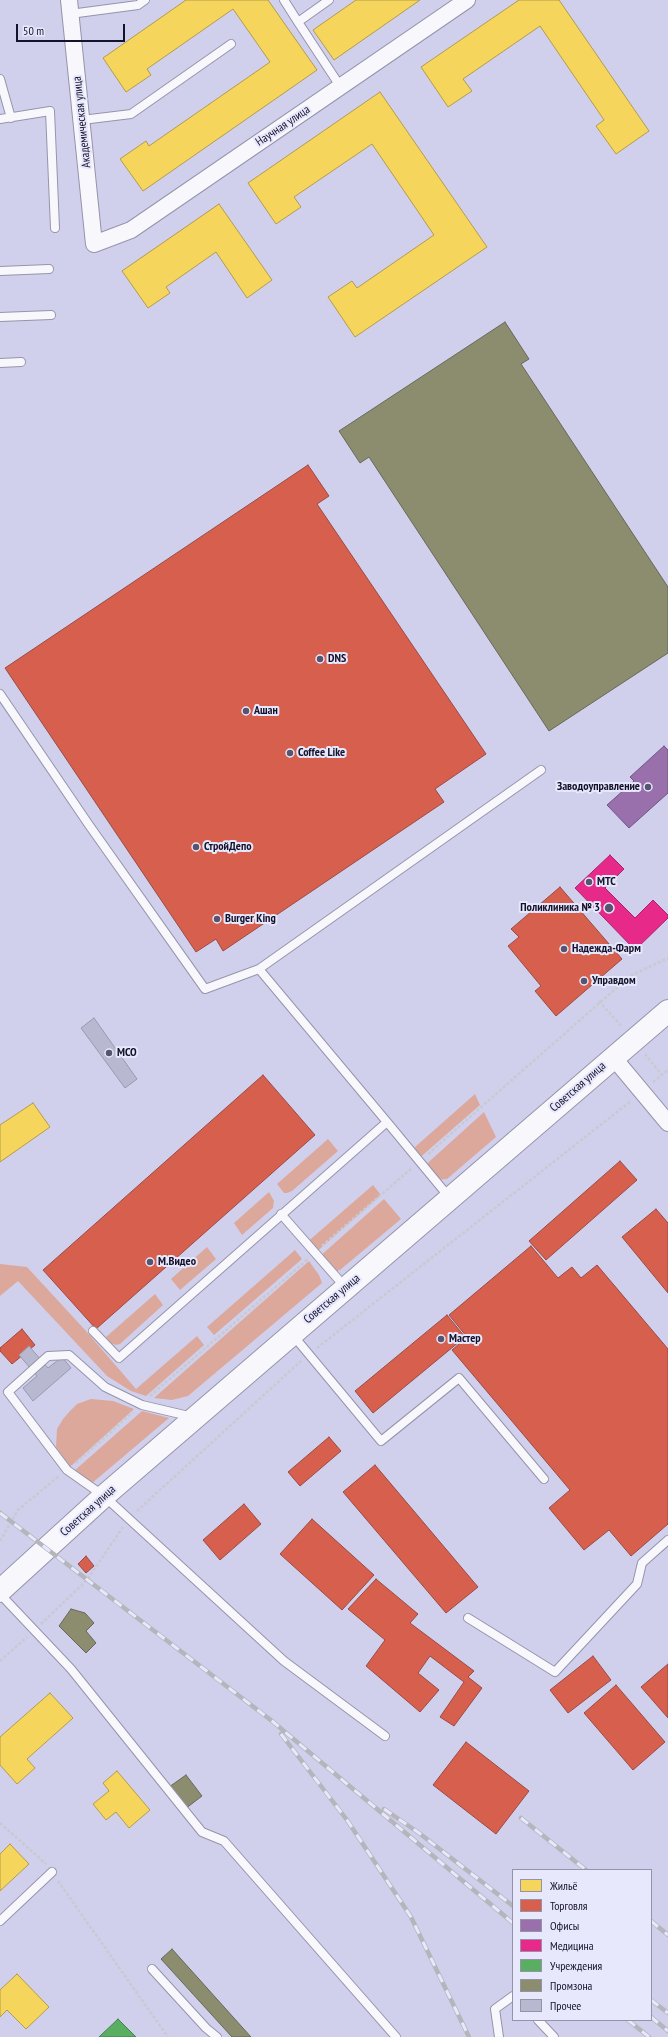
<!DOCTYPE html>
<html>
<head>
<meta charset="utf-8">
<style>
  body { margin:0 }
  #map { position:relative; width:668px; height:2037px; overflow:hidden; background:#d0d0ec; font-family:"PT Sans Narrow",sans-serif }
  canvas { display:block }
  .legend { position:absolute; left:512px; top:1869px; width:140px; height:152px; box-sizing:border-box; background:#e8e8fd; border:1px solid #9493a9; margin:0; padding:5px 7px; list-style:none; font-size:12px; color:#15132b }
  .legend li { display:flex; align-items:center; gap:8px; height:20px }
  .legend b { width:20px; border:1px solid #9493a9 }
  .scale { position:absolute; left:16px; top:24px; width:109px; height:18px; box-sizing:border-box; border:2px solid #15132b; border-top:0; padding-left:5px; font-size:12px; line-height:14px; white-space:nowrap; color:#15132b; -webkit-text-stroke:3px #e8e8fd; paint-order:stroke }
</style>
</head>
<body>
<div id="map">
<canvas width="668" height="2037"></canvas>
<ul class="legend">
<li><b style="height:11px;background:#f6d55c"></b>Жильё</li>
<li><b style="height:11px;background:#d6604d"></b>Торговля</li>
<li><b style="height:11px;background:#9970ab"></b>Офисы</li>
<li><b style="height:11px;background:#e7298a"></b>Медицина</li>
<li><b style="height:11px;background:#5aae61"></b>Учреждения</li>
<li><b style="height:11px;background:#8c8c6e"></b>Промзона</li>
<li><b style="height:11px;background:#b8b8d0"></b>Прочее</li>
</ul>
<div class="scale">50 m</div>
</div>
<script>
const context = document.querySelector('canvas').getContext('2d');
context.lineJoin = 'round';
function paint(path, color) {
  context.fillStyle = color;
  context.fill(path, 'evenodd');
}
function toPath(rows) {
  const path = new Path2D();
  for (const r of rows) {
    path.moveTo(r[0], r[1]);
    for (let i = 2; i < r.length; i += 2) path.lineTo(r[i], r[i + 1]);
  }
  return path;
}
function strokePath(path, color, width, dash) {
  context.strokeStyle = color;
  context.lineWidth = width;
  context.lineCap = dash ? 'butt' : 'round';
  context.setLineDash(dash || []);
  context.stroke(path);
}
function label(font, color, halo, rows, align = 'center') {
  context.font = font + ' "PT Sans Narrow",sans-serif';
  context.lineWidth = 4;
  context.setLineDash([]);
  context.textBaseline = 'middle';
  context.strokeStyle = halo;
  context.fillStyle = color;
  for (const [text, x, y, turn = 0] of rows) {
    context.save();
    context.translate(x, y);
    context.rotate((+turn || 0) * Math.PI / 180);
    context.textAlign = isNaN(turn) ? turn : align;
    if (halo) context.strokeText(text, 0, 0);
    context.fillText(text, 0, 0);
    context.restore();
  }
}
paint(toPath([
  [475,1094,480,1105,416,1161,415,1147],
  [484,1112,496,1137,447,1179,436,1180,421,1169],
  [328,1139,338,1151,292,1191,287,1193,284,1193,277,1184],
  [373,1185,381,1195,314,1254,305,1244],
  [269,1192,274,1201,273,1208,242,1235,234,1223],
  [384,1199,401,1219,340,1270,334,1272,318,1258],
  [207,1247,216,1259,180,1290,171,1279],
  [295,1250,302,1259,214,1335,207,1327],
  [309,1261,319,1275,322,1283,188,1396,172,1400,154,1398],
  [0,1264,27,1267,86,1331,136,1389,197,1336,204,1345,146,1396,131,1391,107,1376,18,1281,0,1296],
  [155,1294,163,1305,120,1344,116,1345,111,1343,106,1337],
  [91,1399,113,1401,134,1409,70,1467,56,1447,57,1429,63,1419,70,1411,77,1404],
  [142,1411,169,1418,91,1484,74,1471]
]), '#dca89c');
const homes = toPath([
  [186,0,268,0,317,70,143,191,120,159,146,141,149,146,270,62,233,9,147,69,151,75,126,92,103,58,186,0],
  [356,0,420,0,334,60,313,30,356,0],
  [519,0,559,0,649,131,616,154,596,126,604,120,540,26,463,79,472,91,448,107,421,67,519,0],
  [380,92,487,247,355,337,328,297,352,281,357,288,434,235,372,144,294,197,301,207,276,224,248,183,380,92],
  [219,204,272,280,247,298,216,252,166,287,170,293,148,308,122,271,219,204],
  [33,1103,50,1127,0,1162,0,1125,33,1103],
  [50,1693,73,1718,27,1759,35,1768,17,1784,0,1765,0,1737,50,1693],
  [117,1771,150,1810,129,1828,116,1812,106,1820,93,1804,109,1791,103,1783,117,1771],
  [10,1844,29,1864,0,1891,0,1854,10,1844],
  [17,1974,49,2007,26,2029,7,2010,0,2017,0,1990,17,1974]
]);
paint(homes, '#f6d55c');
strokePath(homes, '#b29b4d', 1);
const shops = toPath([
  [308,465,329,496,317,504,486,754,435,789,444,802,223,951,216,939,196,952,5,668,308,465],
  [560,887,622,959,556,1016,535,991,541,986,508,946,519,937,511,929,560,887],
  [263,1075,315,1135,96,1329,43,1270,263,1075],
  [620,1161,637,1180,546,1260,529,1241,620,1161],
  [656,1209,668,1223,668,1293,622,1237,656,1209],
  [531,1246,558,1278,572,1267,581,1278,597,1265,668,1349,668,1524,631,1556,609,1530,584,1550,549,1508,570,1490,452,1350,467,1337,449,1315,531,1246],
  [447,1315,465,1337,373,1413,355,1391,447,1315],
  [22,1329,35,1345,12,1364,0,1351,0,1348,22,1329],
  [329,1437,341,1451,300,1486,288,1472,329,1437],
  [375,1465,478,1587,446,1613,343,1492,375,1465],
  [244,1504,261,1524,220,1560,203,1540,244,1504],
  [312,1519,374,1575,342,1610,280,1554,312,1519],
  [86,1556,94,1566,86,1573,78,1564,86,1556],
  [376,1579,418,1614,410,1623,474,1671,468,1677,482,1688,454,1726,440,1717,464,1682,430,1656,418,1673,439,1690,420,1712,366,1666,385,1640,348,1609,376,1579],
  [593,1656,611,1680,568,1713,550,1690,593,1656],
  [668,1664,668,1718,641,1687,668,1664],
  [616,1685,665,1742,633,1770,584,1713,616,1685],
  [466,1742,529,1791,496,1834,433,1785,466,1742]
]);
paint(shops, '#d6604d');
strokePath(shops, '#9c4943', 1);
const offices = toPath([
  [664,746,668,750,668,793,629,828,607,805,634,781,630,777,664,746]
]);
paint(offices, '#9970ab');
strokePath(offices, '#715485', 1);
const health = toPath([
  [610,855,624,869,605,888,635,918,653,900,668,915,668,918,635,950,575,888,610,855]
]);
paint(health, '#e7298a');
strokePath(health, '#a8226e', 1);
const public = toPath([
  [118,2019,136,2037,99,2037,118,2019]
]);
paint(public, '#5aae61');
strokePath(public, '#458051', 1);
const industry = toPath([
  [505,322,529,359,521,364,668,587,668,653,549,731,369,457,360,463,339,431,505,322],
  [71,1609,85,1613,94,1623,86,1631,96,1643,86,1653,59,1626,71,1609],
  [186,1775,202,1796,185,1809,169,1787,186,1775],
  [172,1949,251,2037,232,2037,161,1959,172,1949]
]);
paint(industry, '#8c8c6e');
strokePath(industry, '#68685a', 1);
const building = toPath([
  [94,1018,137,1079,125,1088,81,1028,94,1018],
  [29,1346,48,1368,62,1357,71,1368,33,1401,23,1388,37,1376,19,1355,29,1346]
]);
paint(building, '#b8b8d0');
strokePath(building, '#9898b0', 1);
const service = toPath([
  [284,0,298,22],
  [329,0,298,22,340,86],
  [70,14,138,5,145,0],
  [0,79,11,118],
  [0,119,50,111,55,228],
  [82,120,131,114,231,44],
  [0,271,49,269],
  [0,317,51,315],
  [0,363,21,362],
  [0,694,89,825,205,989,259,969,387,1122,119,1358,93,1331],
  [259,969,541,770],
  [387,1122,449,1197],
  [281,1214,345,1287],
  [292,1334,381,1441,459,1378,544,1479],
  [193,1417,142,1405,105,1387,69,1355,48,1356,8,1392,67,1470,104,1496,284,1661,385,1736],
  [0,1594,71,1669,202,1832,224,1841,396,2037],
  [468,1618,555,1672,637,1584,642,1563,668,1540],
  [0,1921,52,1872],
  [152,1969,206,2028,217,2037],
  [538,2020,554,2037],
  [499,2037,495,2009,513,1996]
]);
const minor = toPath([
  [69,0,94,244,131,230,467,0],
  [613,1057,668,1123]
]);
const secondary = toPath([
  [0,1591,104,1496,668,1011]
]);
strokePath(service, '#9594ac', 10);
strokePath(minor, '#9594ac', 18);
strokePath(secondary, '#9594ac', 24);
strokePath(toPath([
  [599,1001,622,1027],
  [645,1054,662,1075],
  [653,1082,668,1070],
  [428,1154,630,976,668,958],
  [322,1246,412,1168],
  [317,1348,631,1101],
  [150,1396,308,1259],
  [76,1463,133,1412],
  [0,1511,12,1521],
  [137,1511,301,1361],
  [0,1541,18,1510,59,1476],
  [41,1624,87,1580,123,1527],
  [0,1661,27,1637],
  [0,1823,46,1864],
  [58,1881,168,2037]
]), '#c9c9d2', 2.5, [3, 2]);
strokePath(service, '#f8f8fc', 8);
strokePath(minor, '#f8f8fc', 16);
strokePath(secondary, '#f8f8fc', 22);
const rail = toPath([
  [0,1513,272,1721,513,1923],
  [281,1734,347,1820,411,1917,469,2037],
  [384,1809,419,1833,513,1906],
  [521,1818,586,1870],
  [651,1921,668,1935],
  [651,2000,668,2013],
  [651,2017,668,2031],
  [628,2020,649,2037]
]);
strokePath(rail, '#b5b5bc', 4.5);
strokePath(rail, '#e8e8fd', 3, [9]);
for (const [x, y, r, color] of [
  [320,659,4,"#56556f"],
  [246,711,4,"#56556f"],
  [290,753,4,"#56556f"],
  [648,787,4,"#56556f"],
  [196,847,4,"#56556f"],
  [589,882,4,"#56556f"],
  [609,908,5,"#56556f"],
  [217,919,4,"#56556f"],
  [564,949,4,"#56556f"],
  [584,981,4,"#56556f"],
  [109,1053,4,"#56556f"],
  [150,1262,4,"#56556f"],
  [441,1339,4,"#56556f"]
]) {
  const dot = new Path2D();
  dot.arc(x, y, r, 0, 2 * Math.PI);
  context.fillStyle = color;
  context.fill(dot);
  strokePath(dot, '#e8e8fd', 1.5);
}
label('12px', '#15132b', '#e8e8fd', [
  ["Академическая улица",82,122,-96],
  ["Научная улица",283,126,-34],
  ["Советская улица",578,1087,-41],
  ["Советская улица",332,1299,-40],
  ["Советская улица",88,1511,-42]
]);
label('bold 12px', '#15132b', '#e8e8fd', [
  ["DNS",328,659],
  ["Ашан",254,711],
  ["Coffee Like",298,753],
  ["Заводоуправление",640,787,"right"],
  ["СтройДепо",204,847],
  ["МТС",597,882],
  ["Поликлиника № 3",600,908,"right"],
  ["Burger King",225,919],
  ["Надежда-Фарм",572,949],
  ["Управдом",592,981],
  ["МСО",117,1053],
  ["М.Видео",158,1262],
  ["Мастер",449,1339]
], 'left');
</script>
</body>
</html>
